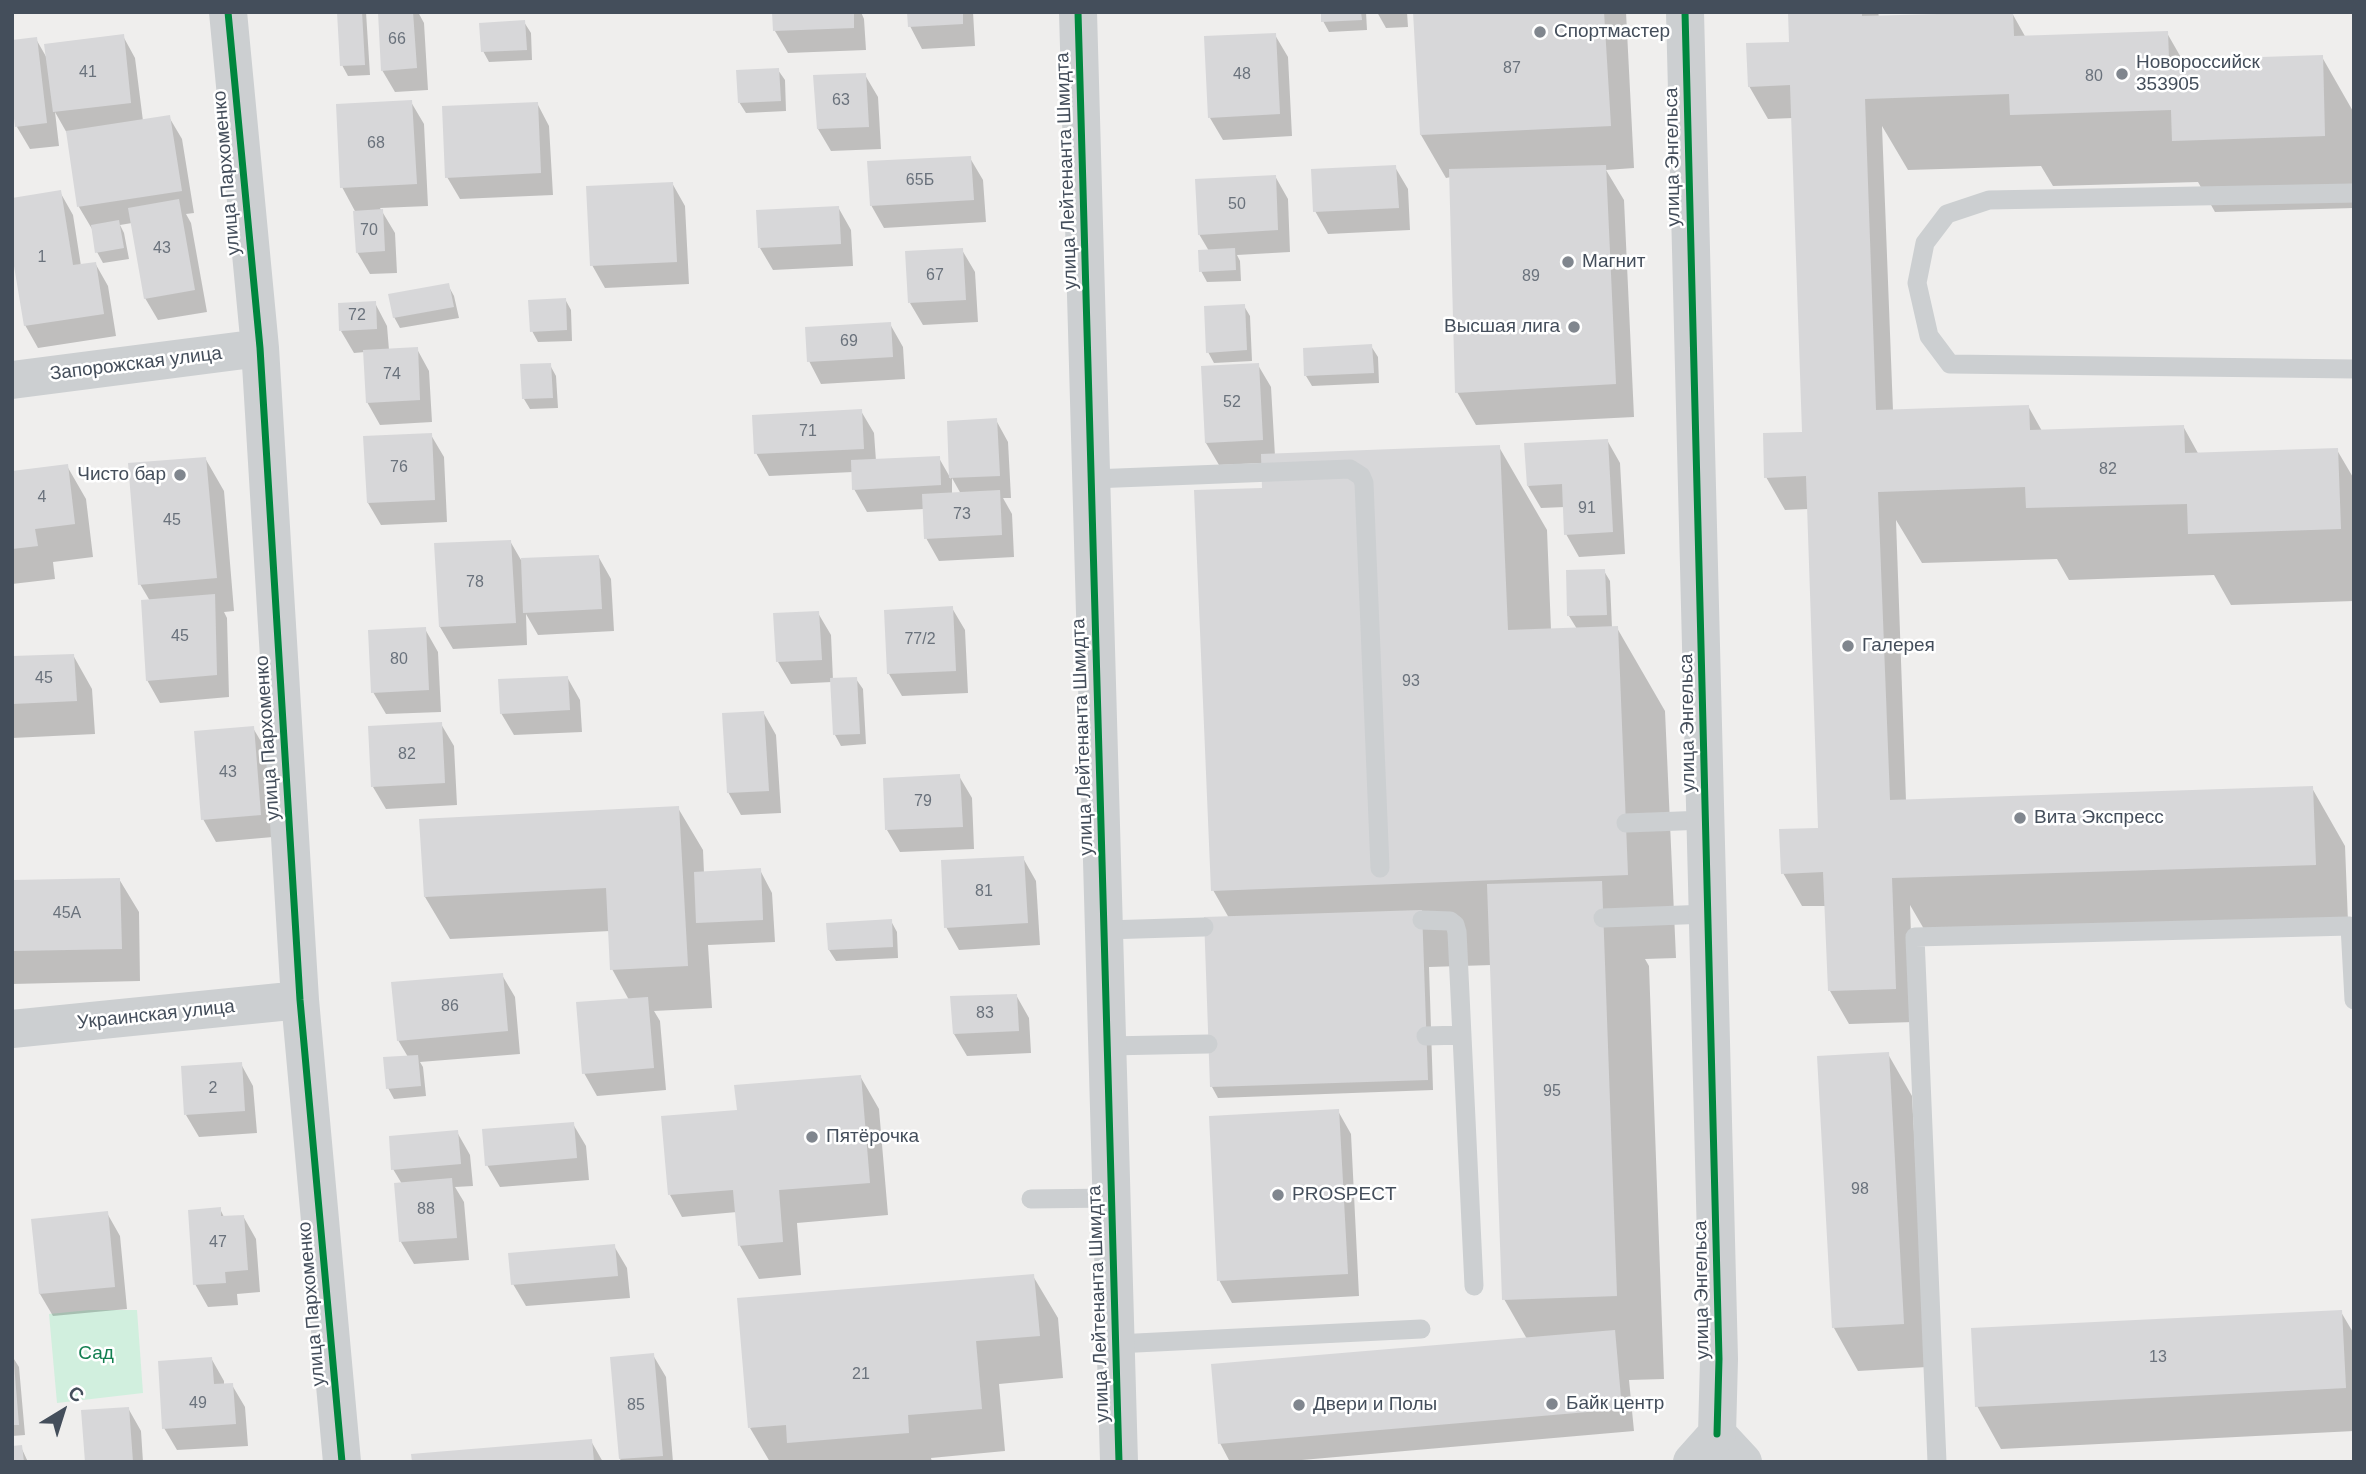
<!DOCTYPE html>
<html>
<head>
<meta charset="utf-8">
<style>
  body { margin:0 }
  #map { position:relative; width:2366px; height:1474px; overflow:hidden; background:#efeeed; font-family:Helvetica,sans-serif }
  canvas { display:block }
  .frame { position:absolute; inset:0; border:14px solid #444e5b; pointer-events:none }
  .north { position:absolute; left:28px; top:1376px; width:70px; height:70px; -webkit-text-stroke:5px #fff; paint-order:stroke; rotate:38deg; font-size:19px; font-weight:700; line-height:28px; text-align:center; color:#444e5b }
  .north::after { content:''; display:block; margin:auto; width:24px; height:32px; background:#444e5b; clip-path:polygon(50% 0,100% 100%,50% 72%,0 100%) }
</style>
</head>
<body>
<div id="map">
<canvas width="2366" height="1474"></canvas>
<div class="frame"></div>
<div class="north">С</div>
</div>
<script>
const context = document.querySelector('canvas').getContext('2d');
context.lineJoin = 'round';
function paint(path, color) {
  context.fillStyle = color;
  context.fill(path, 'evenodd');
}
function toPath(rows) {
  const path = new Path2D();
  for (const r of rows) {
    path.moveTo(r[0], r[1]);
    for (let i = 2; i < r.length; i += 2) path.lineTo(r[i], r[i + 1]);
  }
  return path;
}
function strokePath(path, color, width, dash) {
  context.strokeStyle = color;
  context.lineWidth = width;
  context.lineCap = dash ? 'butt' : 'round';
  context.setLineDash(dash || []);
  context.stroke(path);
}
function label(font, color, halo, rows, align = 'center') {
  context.font = font + ' Helvetica,sans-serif';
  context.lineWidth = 5;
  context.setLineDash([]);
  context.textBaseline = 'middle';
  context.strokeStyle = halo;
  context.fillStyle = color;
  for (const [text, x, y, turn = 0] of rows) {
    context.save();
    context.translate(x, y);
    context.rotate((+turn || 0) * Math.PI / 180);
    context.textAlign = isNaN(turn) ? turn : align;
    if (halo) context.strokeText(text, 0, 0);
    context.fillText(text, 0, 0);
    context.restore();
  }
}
paint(toPath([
  [90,1310,137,1310,143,1393,57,1403,49,1314]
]), '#d1efde');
paint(toPath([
  [339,12,366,12,370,75,348,76,342,65],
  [379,12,418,12,424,23,428,90,395,92,382,70],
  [774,12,861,12,864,19,866,50,788,53,775,31],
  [909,12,973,12,975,46,922,49,910,26],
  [1322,12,1366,12,1367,30,1329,32,1323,21],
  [1377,12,1407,12,1408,27,1386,28],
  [1415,12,1626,12,1634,168,1606,170,1624,200,1634,417,1476,425,1457,392,1451,177,1446,178,1421,135],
  [1790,12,1878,12,1879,17,2012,13,2026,38,2167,33,2183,61,2322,57,2354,113,2354,208,2215,212,2198,182,2053,186,2041,166,1908,170,1882,126,1893,411,2028,406,2042,431,2183,426,2199,455,2337,450,2354,479,2354,601,2231,605,2214,575,2069,580,2057,559,1922,563,1896,520,1906,801,2312,788,2345,846,2348,922,1928,936,1910,905,1914,1022,1849,1024,1830,991,1826,906,1802,906,1783,873,1820,829,1809,509,1785,510,1766,477,1804,434,1793,118,1768,119,1749,86,1791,44],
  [524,22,531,33,532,60,489,62,483,51],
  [1275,35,1288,57,1292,136,1223,140,1210,118],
  [123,36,135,58,143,121,169,117,182,139,194,213,186,214,191,223,207,312,158,320,145,298,132,223,120,225,124,233,129,259,103,263,97,252,92,229,79,207,68,135,55,112,59,146,30,149,17,127,36,39,48,60],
  [778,70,785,80,786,111,746,113,739,102],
  [865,75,878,97,881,149,831,151,818,129],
  [411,102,424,124,428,206,380,208,395,233,397,273,370,274,357,252,356,213,342,187],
  [537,103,549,126,553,195,460,199,447,177],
  [970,158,983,180,986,222,884,228,871,205],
  [1395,167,1408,189,1410,230,1328,234,1315,211],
  [1275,176,1288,199,1290,252,1237,255,1240,261,1241,281,1207,282,1201,271,1209,251,1199,234],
  [672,183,685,206,689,284,605,288,592,265],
  [60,192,73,215,81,266,95,263,108,286,116,336,38,348,25,325],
  [838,207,851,230,853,266,773,270,760,248],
  [962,250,975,272,978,322,923,325,910,303],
  [448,285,454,296,459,318,400,328,394,317],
  [565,299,571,310,572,341,538,342,532,331],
  [375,303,387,326,389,350,417,349,429,371,432,422,380,425,367,402,365,352,354,353,341,331],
  [1244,306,1250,316,1252,361,1214,363,1208,352],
  [890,324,903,347,905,379,821,384,809,361],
  [1371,346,1378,357,1379,383,1312,386,1306,376],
  [550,365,556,376,558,408,530,409,524,399],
  [1258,365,1271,387,1275,456,1499,447,1547,530,1551,630,1577,629,1569,616,1604,571,1610,581,1612,628,1617,628,1665,711,1676,958,1645,959,1649,966,1664,1379,1629,1380,1634,1431,1279,1462,1230,1462,1220,1443,1527,1339,1504,1299,1492,965,1429,967,1433,1090,1218,1098,1212,1087,1229,918,1213,890,1264,489,1263,463,1219,465,1206,443,1203,367],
  [861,411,874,433,876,461,939,458,951,479,949,422,996,420,1008,442,1011,498,1003,498,1012,514,1014,557,939,561,926,538,924,509,867,512,854,489,853,472,769,476,756,453],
  [952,478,961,494,952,494],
  [431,435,444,457,447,522,381,525,368,503],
  [1607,440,1620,463,1625,554,1579,557,1566,534,1565,507,1541,508,1528,486],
  [205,458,224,491,234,611,224,612,227,618,229,697,160,703,147,680,150,601,140,584],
  [67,466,86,499,93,557,53,562,55,579,12,584,12,473],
  [510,541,521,560,598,556,611,579,614,631,538,635,526,614,527,645,453,649,440,627],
  [952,608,965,630,968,693,902,696,889,674],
  [818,613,831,635,833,680,856,679,863,689,866,744,841,746,835,735,832,682,791,684,778,662],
  [425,629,438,652,441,712,386,714,373,692],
  [73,655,92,689,95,734,12,738,12,658],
  [567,677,580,700,582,732,514,735,501,713],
  [763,712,776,735,781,813,741,815,728,792],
  [441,724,454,746,457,805,386,809,373,787],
  [253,728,266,750,273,837,216,842,203,819],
  [959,776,972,798,974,849,900,852,887,830],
  [678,808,703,850,704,873,760,870,772,893,775,942,708,945,712,1008,654,1011,660,1021,666,1090,597,1096,584,1073,629,1000,612,969,610,931,450,939,425,897],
  [1023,858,1036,881,1040,945,959,950,946,927],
  [119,879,139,912,140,981,12,984,12,882],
  [891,921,897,932,898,958,836,961,829,950],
  [502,975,515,997,520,1054,420,1062,423,1067,426,1096,394,1099,388,1088,408,1057,398,1040],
  [1016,995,1029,1018,1031,1053,967,1056,954,1034],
  [1888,1054,1912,1096,1927,1367,1858,1371,1834,1328,1819,1058],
  [241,1064,253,1086,257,1133,199,1137,186,1115],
  [860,1076,879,1109,888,1215,797,1223,801,1275,759,1279,740,1246,737,1212,682,1217,670,1195,739,1111],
  [1338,1111,1351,1134,1359,1296,1232,1303,1219,1280],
  [573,1124,586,1146,589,1180,500,1187,487,1165],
  [457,1132,470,1155,473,1186,455,1187,464,1202,469,1260,414,1264,401,1242,402,1184,393,1169],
  [220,1209,224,1217,243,1216,256,1239,260,1292,237,1294,238,1305,208,1307,195,1284],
  [107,1213,120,1236,127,1309,53,1316,40,1294,33,1220],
  [614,1246,627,1268,630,1298,526,1306,513,1284],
  [1033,1276,1058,1318,1063,1378,999,1384,1005,1451,931,1458,932,1462,770,1462,750,1428],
  [2341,1312,2354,1334,2354,1431,2001,1449,1977,1406],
  [653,1355,666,1377,673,1462,622,1462,620,1459],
  [12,1356,19,1367,25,1435,12,1436],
  [211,1358,224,1381,224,1385,232,1385,245,1407,248,1446,177,1450,164,1428],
  [128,1408,141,1431,143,1462,87,1462],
  [591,1441,603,1462,414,1462],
  [21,1447,28,1462,12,1462]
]), '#0003');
paint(toPath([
  [337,12,362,12,365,65,340,66],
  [378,12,413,12,417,68,381,71],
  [772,12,854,12,854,28,773,31],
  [907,12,963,12,963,24,908,27],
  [1321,12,1361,12,1362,20,1321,22],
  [1413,12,1604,12,1611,126,1420,135],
  [1788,12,1862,12,1862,16,2013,12,2014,36,2168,31,2169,60,2323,55,2325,136,2172,141,2171,110,2010,115,2009,94,1865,99,1876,410,2029,405,2030,430,2184,425,2185,453,2338,448,2341,529,2188,534,2187,504,2026,508,2025,487,1878,492,1890,800,2313,786,2316,865,1892,878,1896,989,1828,991,1823,872,1781,874,1779,829,1818,828,1806,476,1764,478,1763,433,1802,432,1790,85,1748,87,1746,43,1789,42],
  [525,20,527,50,481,52,479,23],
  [1276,33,1280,114,1208,118,1204,36],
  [124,34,131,103,53,112,44,44],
  [37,37,47,123,15,127,12,101,12,40],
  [779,68,781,101,738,103,736,70],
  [866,73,869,127,817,129,813,75],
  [412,100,417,184,340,188,336,104],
  [538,102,541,173,445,178,442,106],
  [170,115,182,191,77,207,66,131],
  [971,156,974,200,870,206,867,161],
  [1396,165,1399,208,1313,212,1311,169],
  [1606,165,1616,384,1455,393,1449,169],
  [1276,175,1278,230,1198,235,1195,179],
  [673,182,677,262,590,266,586,186],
  [61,190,73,265,96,262,104,314,24,326,12,254,12,198],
  [179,199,195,290,144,299,128,208],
  [839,206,841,244,758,248,756,210],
  [383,209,385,251,356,253,353,211],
  [119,220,124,248,95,253,91,225],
  [963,248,966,300,908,303,905,251],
  [1235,248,1236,270,1199,272,1198,250],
  [449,283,454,307,393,318,388,294],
  [566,298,567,330,530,332,528,300],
  [376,301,377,329,339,331,338,303],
  [1245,304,1247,350,1206,353,1204,306],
  [891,322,893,357,807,362,805,327],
  [1372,344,1374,373,1304,376,1303,348],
  [418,347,420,400,366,403,363,350],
  [551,363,553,398,522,399,520,364],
  [1259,363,1263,440,1205,443,1201,366],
  [862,409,864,449,754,454,752,415],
  [997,418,1000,476,949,478,947,421],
  [432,433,435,500,367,503,363,436],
  [1608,439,1613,532,1564,535,1562,484,1527,486,1524,443],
  [1500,445,1508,630,1618,626,1628,875,1211,891,1194,490,1262,488,1261,454],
  [940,456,941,485,852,490,851,460],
  [206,457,217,578,138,585,128,463],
  [68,464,75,524,35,529,38,546,12,549,12,471],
  [1000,490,1002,535,924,539,922,494],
  [511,540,516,623,439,627,434,543],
  [599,555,602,609,523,613,521,558],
  [1605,569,1607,615,1567,616,1566,570],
  [215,594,217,675,146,681,141,600],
  [953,606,956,671,887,674,884,610],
  [819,611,822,660,776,662,773,613],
  [426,627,429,690,371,693,368,630],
  [74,654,77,701,12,704,12,656],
  [568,676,570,710,500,714,498,679],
  [857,677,860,734,833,735,830,678],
  [764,711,769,791,727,793,722,713],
  [442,722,445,783,371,787,368,726],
  [254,726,261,815,201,820,194,731],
  [960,774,963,827,885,830,883,778],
  [679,806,688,966,610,970,606,888,424,897,419,819],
  [1024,856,1028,923,944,928,941,860],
  [761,868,763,920,696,923,694,872],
  [120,878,122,949,12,951,12,880],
  [1602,881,1617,1296,1502,1300,1487,884],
  [1422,910,1428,1080,1210,1087,1204,917],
  [892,919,893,947,828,950,826,923],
  [503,973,508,1031,397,1041,391,982],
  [1017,994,1019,1031,953,1034,950,996],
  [648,997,654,1068,582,1074,576,1002],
  [1889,1052,1904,1324,1832,1328,1817,1056],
  [418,1055,421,1086,386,1089,383,1057],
  [242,1062,245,1111,184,1115,181,1066],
  [861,1075,870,1183,779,1190,783,1242,738,1246,733,1190,668,1195,661,1116,737,1110,734,1085],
  [1339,1109,1348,1274,1217,1281,1209,1116],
  [574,1122,577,1158,485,1166,482,1129],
  [458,1130,461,1164,391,1170,389,1136],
  [452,1178,457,1238,399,1242,394,1183],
  [221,1207,221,1216,244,1215,248,1270,225,1272,226,1283,193,1285,188,1210],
  [108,1211,115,1287,39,1294,31,1219],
  [615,1244,618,1276,511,1285,508,1253],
  [1034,1274,1040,1336,976,1341,982,1409,908,1415,909,1433,787,1443,786,1425,748,1428,737,1298],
  [2342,1310,2346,1388,1975,1407,1971,1328],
  [1615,1330,1622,1409,1218,1444,1211,1364],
  [654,1353,663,1456,619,1459,610,1357],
  [212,1357,214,1384,233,1383,236,1424,162,1429,158,1361],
  [12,1364,14,1364,19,1425,12,1425],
  [129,1407,133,1462,85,1462,81,1410],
  [592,1439,594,1462,412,1462,411,1454],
  [22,1445,24,1462,12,1462,12,1446]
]), '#d7d7d9');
strokePath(toPath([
  [2354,193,1989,200,1947,214,1925,243,1917,283,1929,336,1950,364,2354,369],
  [1092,479,1350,469,1361,476,1364,483,1380,868],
  [1626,823,1706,820],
  [1603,918,1708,914],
  [1422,920,1450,921,1455,925,1457,932,1474,1286],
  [1105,930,1204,927],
  [1426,1036,1462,1035],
  [1108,1046,1208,1044],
  [1031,1199,1112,1198],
  [1116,1344,1421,1329],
  [1937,1462,1915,937,2350,926,2354,1000]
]), '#cccfd1', 19);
strokePath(toPath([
  [228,12,260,348,300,1000,342,1462],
  [12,380,260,348],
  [12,1029,300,1000],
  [1717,1434,1743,1462]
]), '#cccfd1', 38);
strokePath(toPath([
  [1078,12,1119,1462],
  [1685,12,1719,1359,1717,1434,1692,1462]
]), '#cccfd1', 38);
strokePath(toPath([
  [228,12,260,348,300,1000,342,1462],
  [1078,12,1119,1462],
  [1685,12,1719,1359,1717,1434]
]), '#00873e', 7);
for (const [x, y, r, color] of [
  [1540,32,7,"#80868e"],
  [2122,74,7,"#80868e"],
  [1568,262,7,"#80868e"],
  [1574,327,7,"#80868e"],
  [180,475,7,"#80868e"],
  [1848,646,7,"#80868e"],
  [2020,818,7,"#80868e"],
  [812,1137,7,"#80868e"],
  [1278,1195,7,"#80868e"],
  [1552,1404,7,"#80868e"],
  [1299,1405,7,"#80868e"]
]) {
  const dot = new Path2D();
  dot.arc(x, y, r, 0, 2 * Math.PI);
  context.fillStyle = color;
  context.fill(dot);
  strokePath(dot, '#fff', 2.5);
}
label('16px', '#6a727c', null, [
  ["66",397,40],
  ["87",1512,69],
  ["41",88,73],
  ["48",1242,75],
  ["80",2094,77],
  ["63",841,101],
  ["68",376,144],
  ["65Б",920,181],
  ["50",1237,205],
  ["70",369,231],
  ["43",162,249],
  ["1",42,258],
  ["67",935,276],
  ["89",1531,277],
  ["72",357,316],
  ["69",849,342],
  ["74",392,375],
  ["52",1232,403],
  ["71",808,432],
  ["76",399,468],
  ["82",2108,470],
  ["4",42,498],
  ["91",1587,509],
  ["73",962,515],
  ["45",172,521],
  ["78",475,583],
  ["45",180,637],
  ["77/2",920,640],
  ["80",399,660],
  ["45",44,679],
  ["93",1411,682],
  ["82",407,755],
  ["43",228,773],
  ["79",923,802],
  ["81",984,892],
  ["45А",67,914],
  ["86",450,1007],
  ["83",985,1014],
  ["2",213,1089],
  ["95",1552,1092],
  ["98",1860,1190],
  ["88",426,1210],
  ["47",218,1243],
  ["13",2158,1358],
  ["21",861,1375],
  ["49",198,1404],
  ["85",636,1406]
]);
label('19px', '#444e5b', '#fff', [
  ["Спортмастер",1554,32],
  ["Новороссийск",2136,63],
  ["353905",2136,85],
  ["Магнит",1582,262],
  ["Высшая лига",1560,327,"right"],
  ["Чисто бар",166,475,"right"],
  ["Галерея",1862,646],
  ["Вита Экспресс",2034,818],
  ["Пятёрочка",826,1137],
  ["PROSPECT",1292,1195],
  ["Байк центр",1566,1404],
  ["Двери и Полы",1313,1405]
], 'left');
label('19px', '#444e5b', '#fff', [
  ["улица Энгельса",1673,157,-91],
  ["улица Лейтенанта Шмидта",1067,171,-92],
  ["улица Пархоменко",227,173,-95],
  ["Запорожская улица",136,364,-7],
  ["улица Энгельса",1688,723,-91],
  ["улица Лейтенанта Шмидта",1083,737,-92],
  ["улица Пархоменко",268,738,-94],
  ["Украинская улица",156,1015,-6],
  ["улица Энгельса",1702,1290,-91],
  ["улица Пархоменко",312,1304,-95],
  ["улица Лейтенанта Шмидта",1099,1304,-92]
]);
label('19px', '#127f50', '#fff', [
  ["Сад",96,1354]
]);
</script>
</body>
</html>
